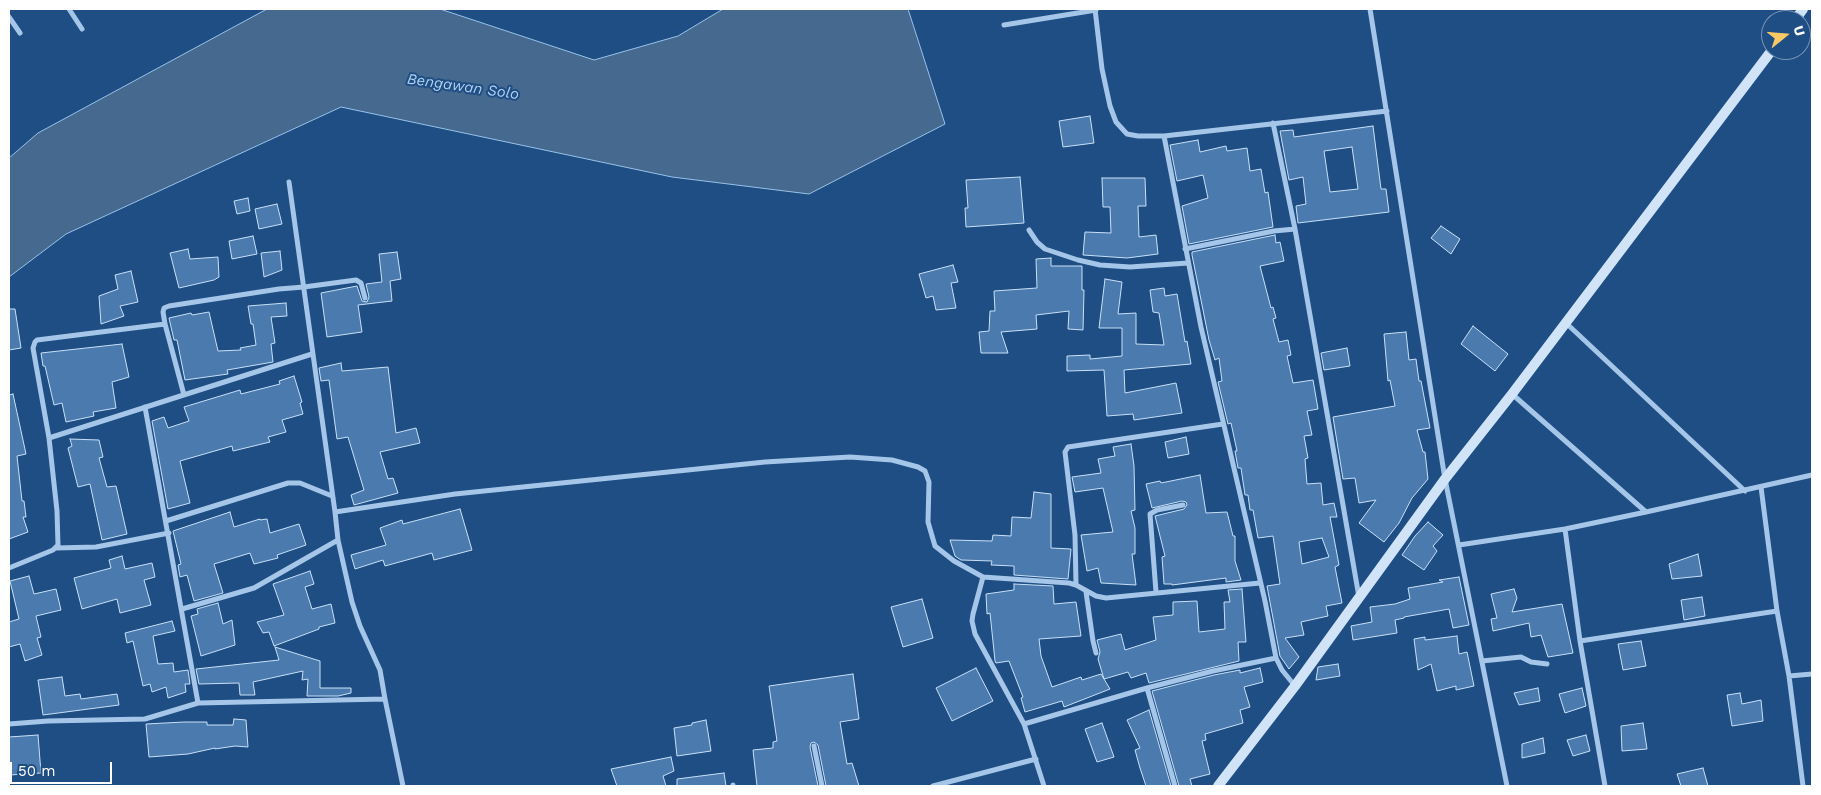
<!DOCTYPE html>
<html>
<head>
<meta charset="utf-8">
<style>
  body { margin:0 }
  #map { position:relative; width:1821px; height:795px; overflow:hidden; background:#1e4e83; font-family:"Work Sans",sans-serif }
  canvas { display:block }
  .frame { position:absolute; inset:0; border:10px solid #fff; pointer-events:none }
  .north { position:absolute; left:1761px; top:10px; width:50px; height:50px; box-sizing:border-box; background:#1e4e83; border:1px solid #7895b5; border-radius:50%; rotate:73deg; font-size:14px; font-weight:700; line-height:20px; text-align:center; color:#fff }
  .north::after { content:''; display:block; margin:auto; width:18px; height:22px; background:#f8c864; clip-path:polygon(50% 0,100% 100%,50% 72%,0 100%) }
  .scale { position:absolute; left:10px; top:762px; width:102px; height:22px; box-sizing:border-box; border:2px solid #fff; border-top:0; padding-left:6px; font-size:15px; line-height:18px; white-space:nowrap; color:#fff; -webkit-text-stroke:4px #1e4e83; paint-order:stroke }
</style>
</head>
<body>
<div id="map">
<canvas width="1821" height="795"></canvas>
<div class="frame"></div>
<div class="north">U</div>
<div class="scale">50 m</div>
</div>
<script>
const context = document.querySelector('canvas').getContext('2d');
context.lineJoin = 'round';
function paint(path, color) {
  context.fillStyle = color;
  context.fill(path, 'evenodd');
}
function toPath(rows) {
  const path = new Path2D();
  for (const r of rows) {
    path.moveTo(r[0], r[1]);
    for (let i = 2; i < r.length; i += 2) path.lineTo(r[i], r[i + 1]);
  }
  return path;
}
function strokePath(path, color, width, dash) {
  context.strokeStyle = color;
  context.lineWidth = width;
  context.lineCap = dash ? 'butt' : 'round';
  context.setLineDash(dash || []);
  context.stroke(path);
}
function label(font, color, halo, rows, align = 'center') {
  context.font = font + ' "Work Sans",sans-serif';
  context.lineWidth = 4;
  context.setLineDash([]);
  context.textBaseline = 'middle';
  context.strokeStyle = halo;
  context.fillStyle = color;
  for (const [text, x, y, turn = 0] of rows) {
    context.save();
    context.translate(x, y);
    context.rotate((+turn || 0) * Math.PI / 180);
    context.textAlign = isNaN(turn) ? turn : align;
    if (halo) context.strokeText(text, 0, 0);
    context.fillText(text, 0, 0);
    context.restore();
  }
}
const water = toPath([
  [267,9,440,9,594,60,678,36,723,9,908,9,945,124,809,194,672,177,341,107,66,234,9,277,9,158,38,133,267,9]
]);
paint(water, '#466990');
strokePath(water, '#98c2eb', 1);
const building = toPath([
  [1090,116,1094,143,1063,147,1059,121,1090,116],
  [1373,126,1381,189,1386,189,1389,212,1298,223,1296,206,1306,204,1303,177,1289,180,1280,131,1293,130,1294,137,1373,126],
  [1352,147,1358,189,1330,192,1324,151,1352,147],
  [1198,140,1200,152,1226,146,1227,151,1247,148,1250,171,1261,169,1265,193,1268,192,1273,227,1189,244,1182,206,1208,198,1203,175,1177,181,1170,145,1198,140],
  [1020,177,1024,223,966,227,965,208,968,208,966,180,1020,177],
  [1102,178,1145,178,1146,206,1138,206,1139,237,1156,235,1158,254,1127,258,1083,255,1085,232,1111,233,1110,207,1103,207,1102,178],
  [248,198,250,211,237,214,234,201,248,198],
  [277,204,282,224,259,229,255,209,277,204],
  [1441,226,1460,239,1451,254,1431,238,1441,226],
  [1275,235,1276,243,1280,242,1284,261,1260,266,1271,308,1273,307,1276,318,1273,319,1279,342,1288,340,1291,355,1287,356,1293,383,1313,380,1318,409,1307,411,1312,435,1304,436,1308,458,1305,459,1307,484,1321,483,1323,505,1334,503,1337,517,1330,517,1339,565,1335,567,1342,603,1326,606,1328,616,1301,622,1304,635,1285,638,1299,657,1289,669,1280,656,1267,586,1280,584,1273,536,1258,538,1253,510,1250,510,1248,495,1245,495,1241,468,1238,468,1235,451,1237,451,1231,423,1228,424,1218,382,1222,381,1219,358,1215,360,1209,340,1192,255,1192,252,1275,235],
  [1322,538,1329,557,1302,564,1299,542,1322,538],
  [253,236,257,254,232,259,229,241,253,236],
  [188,249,190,259,218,257,219,277,214,280,179,288,170,253,188,249],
  [280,251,282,270,264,277,261,253,280,251],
  [397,252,401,279,390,281,392,301,358,305,362,332,327,337,321,293,357,286,362,301,367,302,369,297,366,284,382,282,379,254,397,252],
  [1051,258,1051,266,1082,266,1082,290,1084,290,1083,330,1068,329,1069,311,1036,315,1037,329,1001,332,1008,353,981,353,979,332,989,331,990,311,995,311,994,291,1037,288,1036,259,1051,258],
  [953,265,958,282,951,283,956,308,936,310,933,296,926,298,919,274,953,265],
  [131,271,138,302,120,306,124,316,101,324,99,296,118,289,115,275,131,271],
  [1105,279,1122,282,1118,314,1136,313,1136,344,1164,345,1159,313,1153,312,1150,290,1164,288,1165,296,1177,294,1185,342,1187,341,1191,364,1124,370,1125,393,1176,383,1182,413,1134,420,1133,414,1107,416,1104,370,1067,371,1067,356,1090,355,1090,359,1122,356,1122,328,1099,328,1105,279],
  [286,303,287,316,271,317,275,343,271,344,273,362,227,370,228,374,185,380,177,340,174,340,169,318,191,313,192,315,209,312,218,351,241,350,240,348,256,345,253,324,251,324,248,306,286,303],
  [9,309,15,309,21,348,9,350,9,309],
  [1473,326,1508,354,1495,371,1461,344,1473,326],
  [1406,332,1409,360,1416,359,1419,381,1421,381,1430,428,1417,430,1423,452,1425,452,1428,479,1412,498,1399,523,1384,542,1359,523,1376,500,1359,503,1355,478,1343,479,1333,417,1395,406,1390,380,1388,381,1384,334,1406,332],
  [122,344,129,377,112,382,116,408,93,412,94,416,66,422,62,403,54,405,45,366,43,366,41,353,122,344],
  [1347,348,1350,366,1324,370,1321,353,1347,348],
  [341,363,342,371,388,367,396,433,416,428,420,443,380,452,388,479,393,478,398,493,354,505,351,495,364,490,348,437,337,439,329,380,321,381,319,368,341,363],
  [294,376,302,402,300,403,303,414,282,420,286,432,268,437,270,442,233,451,232,446,180,461,190,503,168,509,152,421,164,417,168,428,189,421,184,407,240,390,241,394,280,384,279,381,294,376],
  [13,394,26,454,17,456,22,501,24,501,26,517,23,517,28,532,9,539,9,395,13,394],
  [1186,437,1189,454,1168,458,1165,442,1186,437],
  [70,439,99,440,103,457,99,458,107,487,116,486,127,534,102,540,90,484,78,487,68,448,72,446,70,439],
  [1131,444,1134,466,1135,510,1131,511,1135,528,1135,554,1132,554,1136,585,1101,583,1098,568,1087,571,1081,535,1113,532,1103,488,1075,492,1072,477,1101,473,1098,459,1115,456,1113,447,1131,444],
  [1200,475,1206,513,1227,512,1233,536,1235,536,1235,561,1241,580,1226,582,1226,578,1172,585,1172,584,1164,584,1162,557,1165,556,1155,516,1184,509,1187,505,1186,502,1182,501,1152,508,1146,484,1160,481,1161,483,1200,475],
  [1034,492,1051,494,1051,548,1071,549,1068,579,1014,575,1014,566,991,565,992,561,961,560,955,556,950,540,992,541,993,535,1011,536,1012,517,1031,518,1034,492],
  [460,509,472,550,434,560,432,553,385,566,383,560,355,569,351,555,386,545,380,528,402,520,403,524,460,509],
  [230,512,234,527,260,519,260,520,267,519,270,533,299,524,306,545,277,555,278,558,254,564,250,553,214,564,223,593,194,601,187,575,180,577,178,565,181,564,173,531,230,512],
  [1428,522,1443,535,1433,546,1437,551,1424,570,1402,555,1415,536,1428,522],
  [1698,554,1702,576,1672,579,1669,564,1698,554],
  [122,556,125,569,152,563,155,577,144,580,151,605,120,613,117,599,82,609,74,578,111,568,109,560,122,556],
  [310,571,314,584,305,587,312,609,331,604,335,623,319,627,319,629,274,646,269,632,263,633,257,622,284,615,273,584,310,571],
  [29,576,34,594,56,589,61,610,36,616,41,637,37,638,42,655,25,661,20,644,9,647,9,622,19,619,10,581,29,576],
  [1459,577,1469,625,1453,628,1449,609,1404,617,1404,618,1395,620,1397,633,1353,640,1351,626,1372,622,1370,607,1395,604,1410,599,1408,588,1443,582,1439,580,1459,577],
  [1014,584,1053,586,1054,604,1076,602,1081,636,1039,639,1041,656,1052,687,1081,677,1082,680,1101,674,1110,689,1064,707,1062,701,1025,712,1021,698,1023,697,1009,661,996,663,995,661,990,613,987,614,986,594,1014,590,1014,584],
  [1242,589,1246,642,1238,642,1239,661,1149,683,1146,673,1131,678,1128,672,1104,679,1098,659,1100,652,1097,640,1121,634,1125,650,1156,640,1153,617,1173,615,1173,602,1197,601,1199,632,1225,629,1224,602,1230,602,1228,590,1242,589],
  [1514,589,1517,598,1512,612,1562,604,1573,653,1548,657,1541,635,1531,637,1529,623,1493,631,1491,619,1497,618,1491,594,1514,589],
  [1702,597,1705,616,1684,620,1681,600,1702,597],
  [922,599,933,638,903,647,891,607,922,599],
  [218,603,223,624,232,620,235,645,201,656,191,616,198,614,197,609,218,603],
  [172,621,175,631,153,636,158,664,173,663,174,672,188,670,190,684,185,684,186,692,168,698,166,687,152,692,150,684,143,686,133,641,127,643,125,633,172,621],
  [1457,636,1459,654,1467,652,1474,686,1456,690,1456,686,1437,691,1431,664,1418,670,1414,639,1425,637,1425,640,1457,636],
  [1641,641,1646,666,1623,670,1618,644,1641,641],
  [275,647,320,661,320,688,351,688,351,693,338,696,307,696,308,679,302,680,303,671,253,682,255,695,240,695,239,683,199,684,196,669,279,660,275,647],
  [1338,664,1340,676,1316,680,1318,667,1338,664],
  [976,668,993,701,952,721,936,688,976,668],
  [1260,668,1263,682,1244,687,1250,707,1240,710,1243,723,1205,734,1206,740,1202,741,1210,774,1190,779,1192,786,1179,786,1152,691,1214,675,1240,670,1240,673,1260,668],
  [853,674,859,719,840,722,847,764,852,763,859,786,826,786,818,745,814,742,811,743,810,747,818,786,757,786,753,750,773,748,773,742,777,741,769,686,853,674],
  [62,677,65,696,80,694,81,699,117,694,119,705,43,715,38,680,62,677],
  [1538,688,1540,701,1519,705,1514,693,1538,688],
  [1582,688,1586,706,1565,713,1559,694,1582,688],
  [1740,693,1742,704,1761,700,1763,721,1732,726,1727,695,1740,693],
  [1149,710,1171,786,1146,786,1140,768,1135,750,1140,748,1127,720,1149,710],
  [234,719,246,720,248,747,235,746,215,749,215,748,188,754,149,757,146,724,184,722,207,722,207,725,233,725,234,719],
  [706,720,711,751,677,756,674,728,692,725,692,723,706,720],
  [1102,723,1114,757,1097,762,1085,729,1102,723],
  [1643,723,1647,749,1622,751,1621,726,1643,723],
  [38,735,41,773,9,775,9,737,38,735],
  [1586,735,1590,751,1573,756,1567,740,1586,735],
  [1543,738,1545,753,1522,758,1522,744,1543,738],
  [671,757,674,771,663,776,666,786,617,786,611,769,671,757],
  [1703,768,1708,786,1681,786,1677,774,1703,768],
  [724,773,726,786,677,786,677,779,724,773]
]);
paint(building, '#4b7bae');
strokePath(building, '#c9e0f7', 1);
strokePath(toPath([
  [69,9,82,29],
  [1095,9,1102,69,1110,106,1116,122,1127,134,1138,136,1164,136,1387,111],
  [1370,9,1445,479,1507,786],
  [9,17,20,33],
  [1004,25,1096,10],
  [1273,123,1295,229,1359,597],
  [1164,136,1201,327,1265,601,1276,658,1282,670,1295,686],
  [289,182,335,512,455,494,765,462,850,457,892,460,918,467,925,471,929,482,928,522,935,546,954,561,983,577,1069,583,1076,585,1096,596,1106,598,1260,583],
  [1029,230,1037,242,1045,249,1078,260,1100,265,1130,267,1188,263],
  [1185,249,1274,231,1295,229],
  [1566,323,1745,491],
  [165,324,163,312,164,308,169,306,279,289,304,287,356,280,361,283,365,298],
  [1512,394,1646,512],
  [145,407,198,703],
  [49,438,33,348,35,342,37,340,165,324,184,395],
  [1761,487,1777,611,1789,676,1803,786],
  [166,521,288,483,300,483,332,496],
  [1565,529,1580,641,1605,786],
  [1459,545,1565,529,1646,512,1812,475],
  [56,548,96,547,169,533],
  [9,568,53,550,58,545,57,511,49,438,312,354],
  [983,577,973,614,972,621,975,634,1024,724,1044,786],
  [1076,585,1075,535,1065,452,1068,447,1223,424],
  [1086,592,1093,641,1096,653],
  [1156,592,1150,514,1157,510,1183,505],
  [182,609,254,588,338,540],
  [1580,641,1777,611],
  [1482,661,1521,657,1531,662,1547,664],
  [1789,676,1812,674],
  [1147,688,1175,786],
  [385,699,403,786],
  [9,724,48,721,145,719,198,703,385,699,380,670,360,626,352,602,338,540,335,512],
  [1024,724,1147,688,1213,671,1276,658],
  [814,746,822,786],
  [733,785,733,786],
  [933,786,1036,759]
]), '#a5c6e9', 5);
strokePath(toPath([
  [1795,20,1803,9],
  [1218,786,1295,686,1445,479,1512,394,1772,50]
]), '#d0e3f7', 10);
label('italic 15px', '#b1d0f1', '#1e4e83', [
  ["Bengawan Solo",463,87,8]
]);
</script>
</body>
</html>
